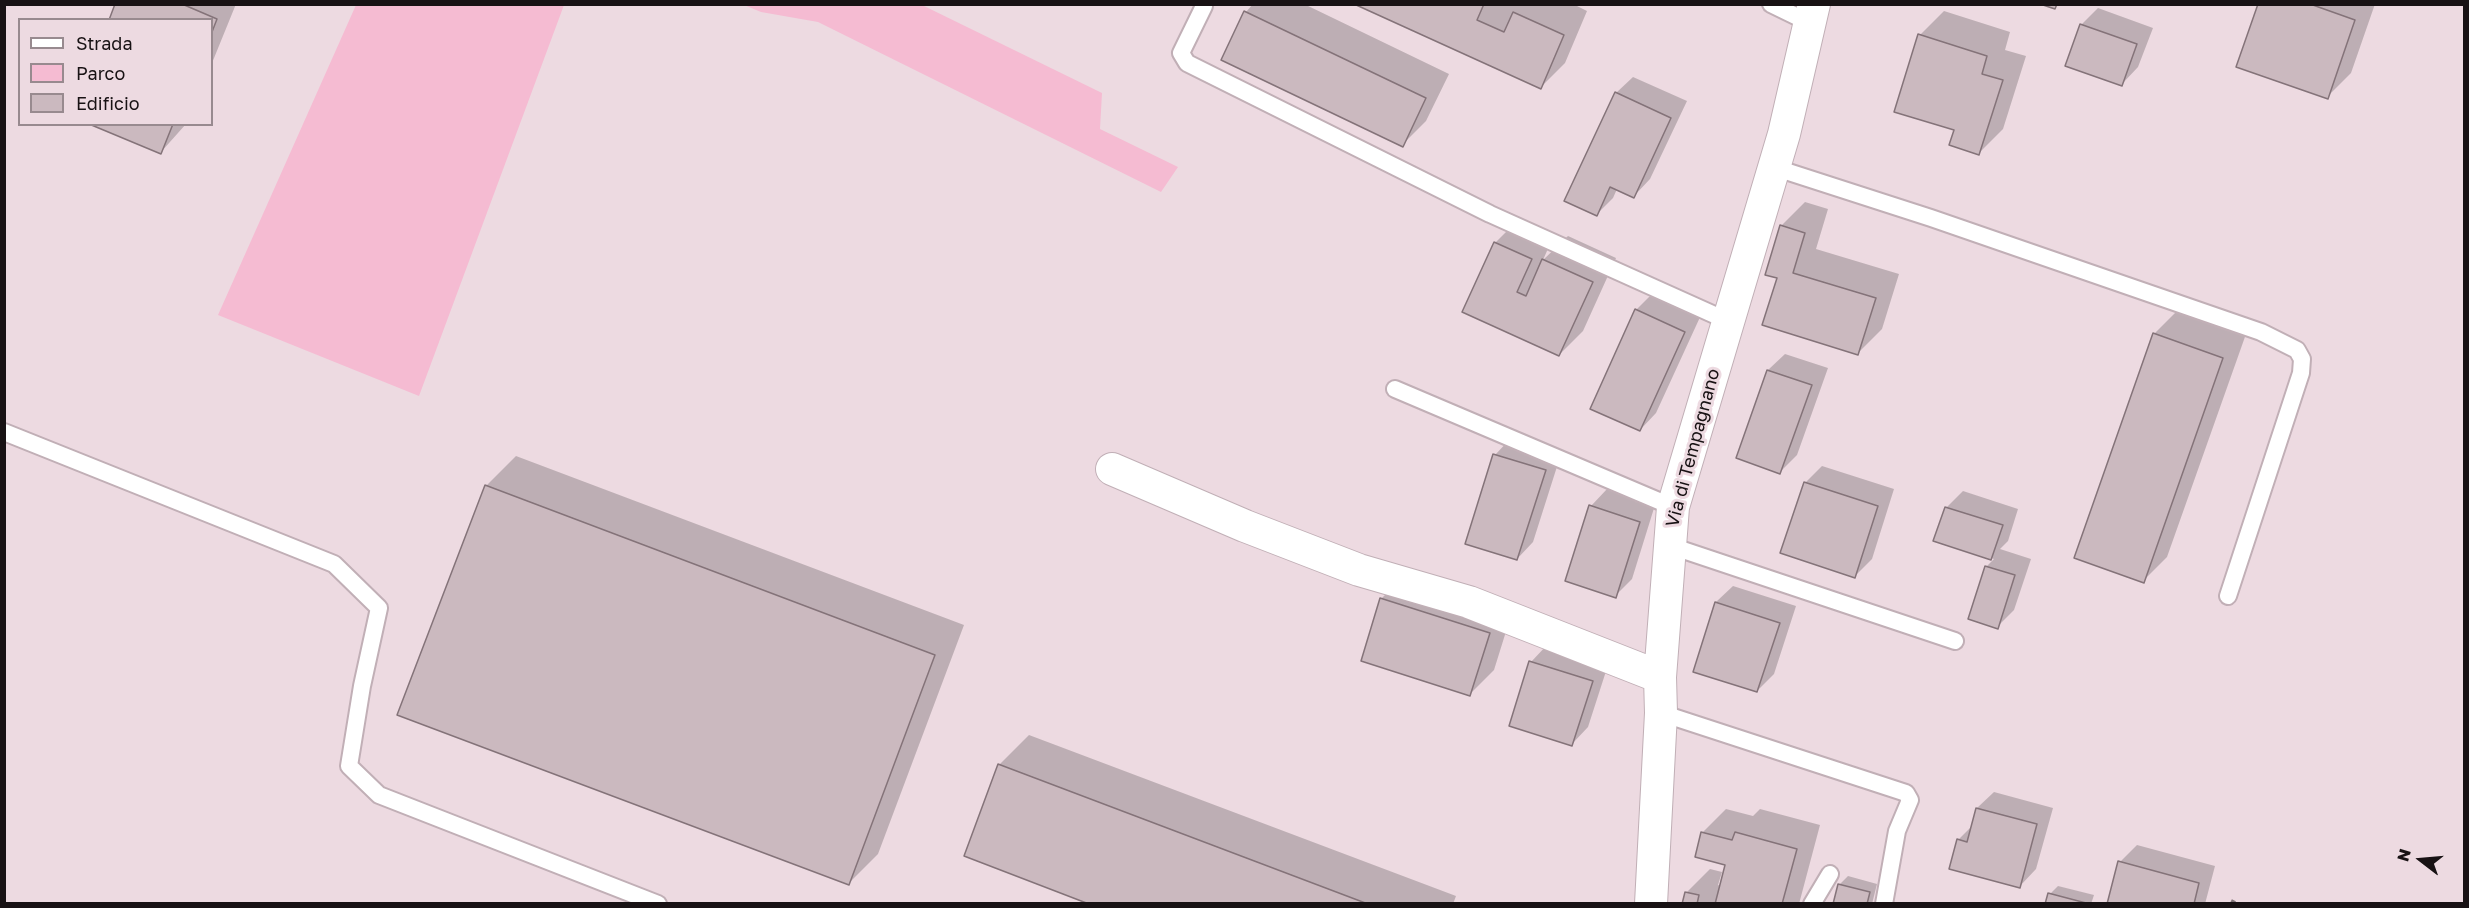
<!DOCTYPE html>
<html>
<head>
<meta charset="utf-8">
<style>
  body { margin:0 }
  #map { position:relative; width:2469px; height:908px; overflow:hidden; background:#eddae1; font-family:"Golos Text",sans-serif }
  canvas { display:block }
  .frame { position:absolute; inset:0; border:6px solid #181214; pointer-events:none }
  .legend { position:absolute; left:18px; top:18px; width:195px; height:108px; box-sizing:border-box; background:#eddae1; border:2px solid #988a8f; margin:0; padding:8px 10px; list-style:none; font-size:18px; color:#181214 }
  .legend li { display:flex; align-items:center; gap:12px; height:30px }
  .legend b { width:30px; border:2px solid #988a8f }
  .north { position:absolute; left:2391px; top:830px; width:60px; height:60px; -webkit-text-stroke:4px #eddae1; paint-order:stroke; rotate:286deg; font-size:16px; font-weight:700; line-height:24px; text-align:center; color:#181214 }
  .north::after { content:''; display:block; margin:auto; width:21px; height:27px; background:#181214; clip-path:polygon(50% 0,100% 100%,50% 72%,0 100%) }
</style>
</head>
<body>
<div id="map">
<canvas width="2469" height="908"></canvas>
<div class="frame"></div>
<ul class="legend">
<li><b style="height:8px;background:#fff"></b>Strada</li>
<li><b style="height:16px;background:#f5bbd2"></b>Parco</li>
<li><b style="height:16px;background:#cbb9bf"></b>Edificio</li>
</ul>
<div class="north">N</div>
</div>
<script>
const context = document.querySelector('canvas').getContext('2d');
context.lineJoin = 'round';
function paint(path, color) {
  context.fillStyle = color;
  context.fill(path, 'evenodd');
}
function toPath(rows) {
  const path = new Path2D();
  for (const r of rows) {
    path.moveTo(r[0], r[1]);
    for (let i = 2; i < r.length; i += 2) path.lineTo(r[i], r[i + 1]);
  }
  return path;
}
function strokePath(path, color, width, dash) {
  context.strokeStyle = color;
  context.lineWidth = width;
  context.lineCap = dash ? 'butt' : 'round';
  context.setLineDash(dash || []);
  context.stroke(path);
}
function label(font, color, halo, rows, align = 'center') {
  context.font = font + ' "Golos Text",sans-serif';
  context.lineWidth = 6;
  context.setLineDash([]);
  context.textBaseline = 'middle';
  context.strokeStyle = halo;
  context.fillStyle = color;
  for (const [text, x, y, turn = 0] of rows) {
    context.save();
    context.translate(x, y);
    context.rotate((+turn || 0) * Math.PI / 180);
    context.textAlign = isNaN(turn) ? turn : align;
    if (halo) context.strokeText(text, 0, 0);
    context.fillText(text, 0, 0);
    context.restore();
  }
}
paint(toPath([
  [356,5,564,5,419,396,218,315],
  [744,5,922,5,1102,93,1100,129,1178,167,1161,192,818,22,761,12]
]), '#f5bbd2');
paint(toPath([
  [117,4,236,4,212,63,212,20],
  [1253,4,1304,4,1449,74,1426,121,1402,145,1246,12],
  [1357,4,1573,4,1587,11,1565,63,1541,87],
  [2259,4,2375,4,2351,73,2327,97],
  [2098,8,2153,28,2138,67,2122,84,2081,25],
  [1944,11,2010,32,2005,50,2026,56,2003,129,1979,153,1956,129,1920,35],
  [1633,77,1687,101,1650,179,1634,196,1617,189,1613,198,1597,214,1616,93],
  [93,124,186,124,161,152],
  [1805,202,1828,209,1816,249,1899,274,1882,329,1858,353,1779,277,1781,226],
  [1519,219,1554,235,1543,260,1568,236,1616,258,1583,331,1559,355,1464,312,1495,243],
  [1653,293,1701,315,1656,413,1640,430,1636,310],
  [2178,310,2246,334,2167,557,2143,581,2154,334],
  [1785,354,1828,368,1797,455,1780,472,1768,370],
  [1511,438,1561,454,1533,542,1517,559,1495,455],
  [516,456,964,625,878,854,848,884,486,486],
  [1822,466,1894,489,1872,559,1855,576,1805,483],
  [1607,489,1655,505,1632,579,1615,596,1591,506],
  [1963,491,2018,509,2008,541,2000,549,2031,559,2014,610,1997,627,1986,567,1994,559,1935,540,1946,508],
  [1405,575,1513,609,1494,670,1470,694,1381,599],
  [1733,586,1796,606,1774,674,1757,691,1716,602],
  [1547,645,1608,665,1588,727,1572,744,1531,662],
  [1029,735,1456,896,1453,904,1093,904,999,765],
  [1994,792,2053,808,2036,869,2020,886,1958,840,1973,825,1977,808],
  [1726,809,1753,816,1760,809,1820,825,1799,904,1683,904,1686,893,1710,869,1722,872,1718,885,1721,886,1727,864,1702,833],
  [2137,845,2215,866,2205,904,2108,904,2120,862],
  [1848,876,1877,884,1872,904,1834,904,1839,885],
  [2058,886,2094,895,2091,904,2047,904,2050,894]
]), '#0003');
const building = toPath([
  [115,4,182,4,217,19,212,32,212,20,109,20,115,4],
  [1354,4,1484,4,1477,20,1504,32,1513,12,1564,35,1541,89,1354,4],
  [2040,4,2057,4,2055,9,2040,4],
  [2258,4,2310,4,2355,20,2328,99,2236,67,2258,4],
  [1244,11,1426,98,1403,147,1221,60,1244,11],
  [2080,24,2137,44,2122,86,2065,66,2080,24],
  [1918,34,1987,56,1982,74,2003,80,1979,155,1949,145,1954,130,1894,112,1918,34],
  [1615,92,1671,118,1634,198,1610,187,1597,216,1564,201,1615,92],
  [89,124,173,124,161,154,89,124],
  [1780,225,1805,233,1793,273,1876,298,1858,355,1762,325,1777,278,1765,275,1780,225],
  [1494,242,1532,259,1517,292,1526,296,1542,259,1593,282,1559,356,1462,312,1494,242],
  [1635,309,1685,332,1640,431,1590,409,1635,309],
  [2153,333,2223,358,2144,583,2074,558,2153,333],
  [1767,370,1812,385,1780,474,1736,458,1767,370],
  [1493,454,1546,470,1517,560,1465,544,1493,454],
  [1804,482,1878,506,1855,578,1780,553,1804,482],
  [485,485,935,655,849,885,397,715,485,485],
  [1589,505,1640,522,1616,598,1565,581,1589,505],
  [1945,507,2003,525,1991,560,1933,541,1945,507],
  [1985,566,2015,575,1998,629,1968,619,1985,566],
  [1380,598,1490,633,1470,696,1361,661,1380,598],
  [1715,602,1780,623,1757,692,1693,672,1715,602],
  [1529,661,1593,681,1572,746,1509,726,1529,661],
  [998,764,1368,904,1089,904,964,856,998,764],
  [1976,808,2037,824,2020,888,1949,869,1957,839,1967,842,1976,808],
  [1701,832,1732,840,1735,832,1797,849,1782,904,1715,904,1725,865,1695,857,1701,832],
  [2118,861,2199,883,2194,904,2107,904,2118,861],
  [1838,884,1870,892,1867,904,1833,904,1838,884],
  [1685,892,1699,895,1697,904,1682,904,1685,892],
  [2048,893,2086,903,2045,904,2048,893]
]);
paint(building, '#cbb9bf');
strokePath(building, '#847379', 1.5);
const service = toPath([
  [1771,4,1810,23],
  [1204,6,1181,53,1187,63,1490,214,1728,321],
  [1773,167,1931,218,2261,332,2297,350,2302,359,2301,373,2228,596],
  [1395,389,1673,507],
  [4,432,334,564,379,608,362,686,349,766,379,795,658,904],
  [1668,545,1955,641],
  [1661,713,1906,793,1910,800,1897,831,1884,904],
  [1812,904,1830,874]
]);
const minor = toPath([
  [1112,469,1245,526,1359,570,1469,602,1660,677],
  [1651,904,1661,713,1660,677,1673,507,1784,134,1814,4]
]);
strokePath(service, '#c1afb6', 20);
strokePath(minor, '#c1afb6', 34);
strokePath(toPath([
  [2231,901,2237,904]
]), '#807478', 4, [4.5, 3]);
strokePath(service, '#fff', 16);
strokePath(minor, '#fff', 32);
label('18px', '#181214', '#eddae1', [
  ["Via di Tempagnano",1693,448,-75]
]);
</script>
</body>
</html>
